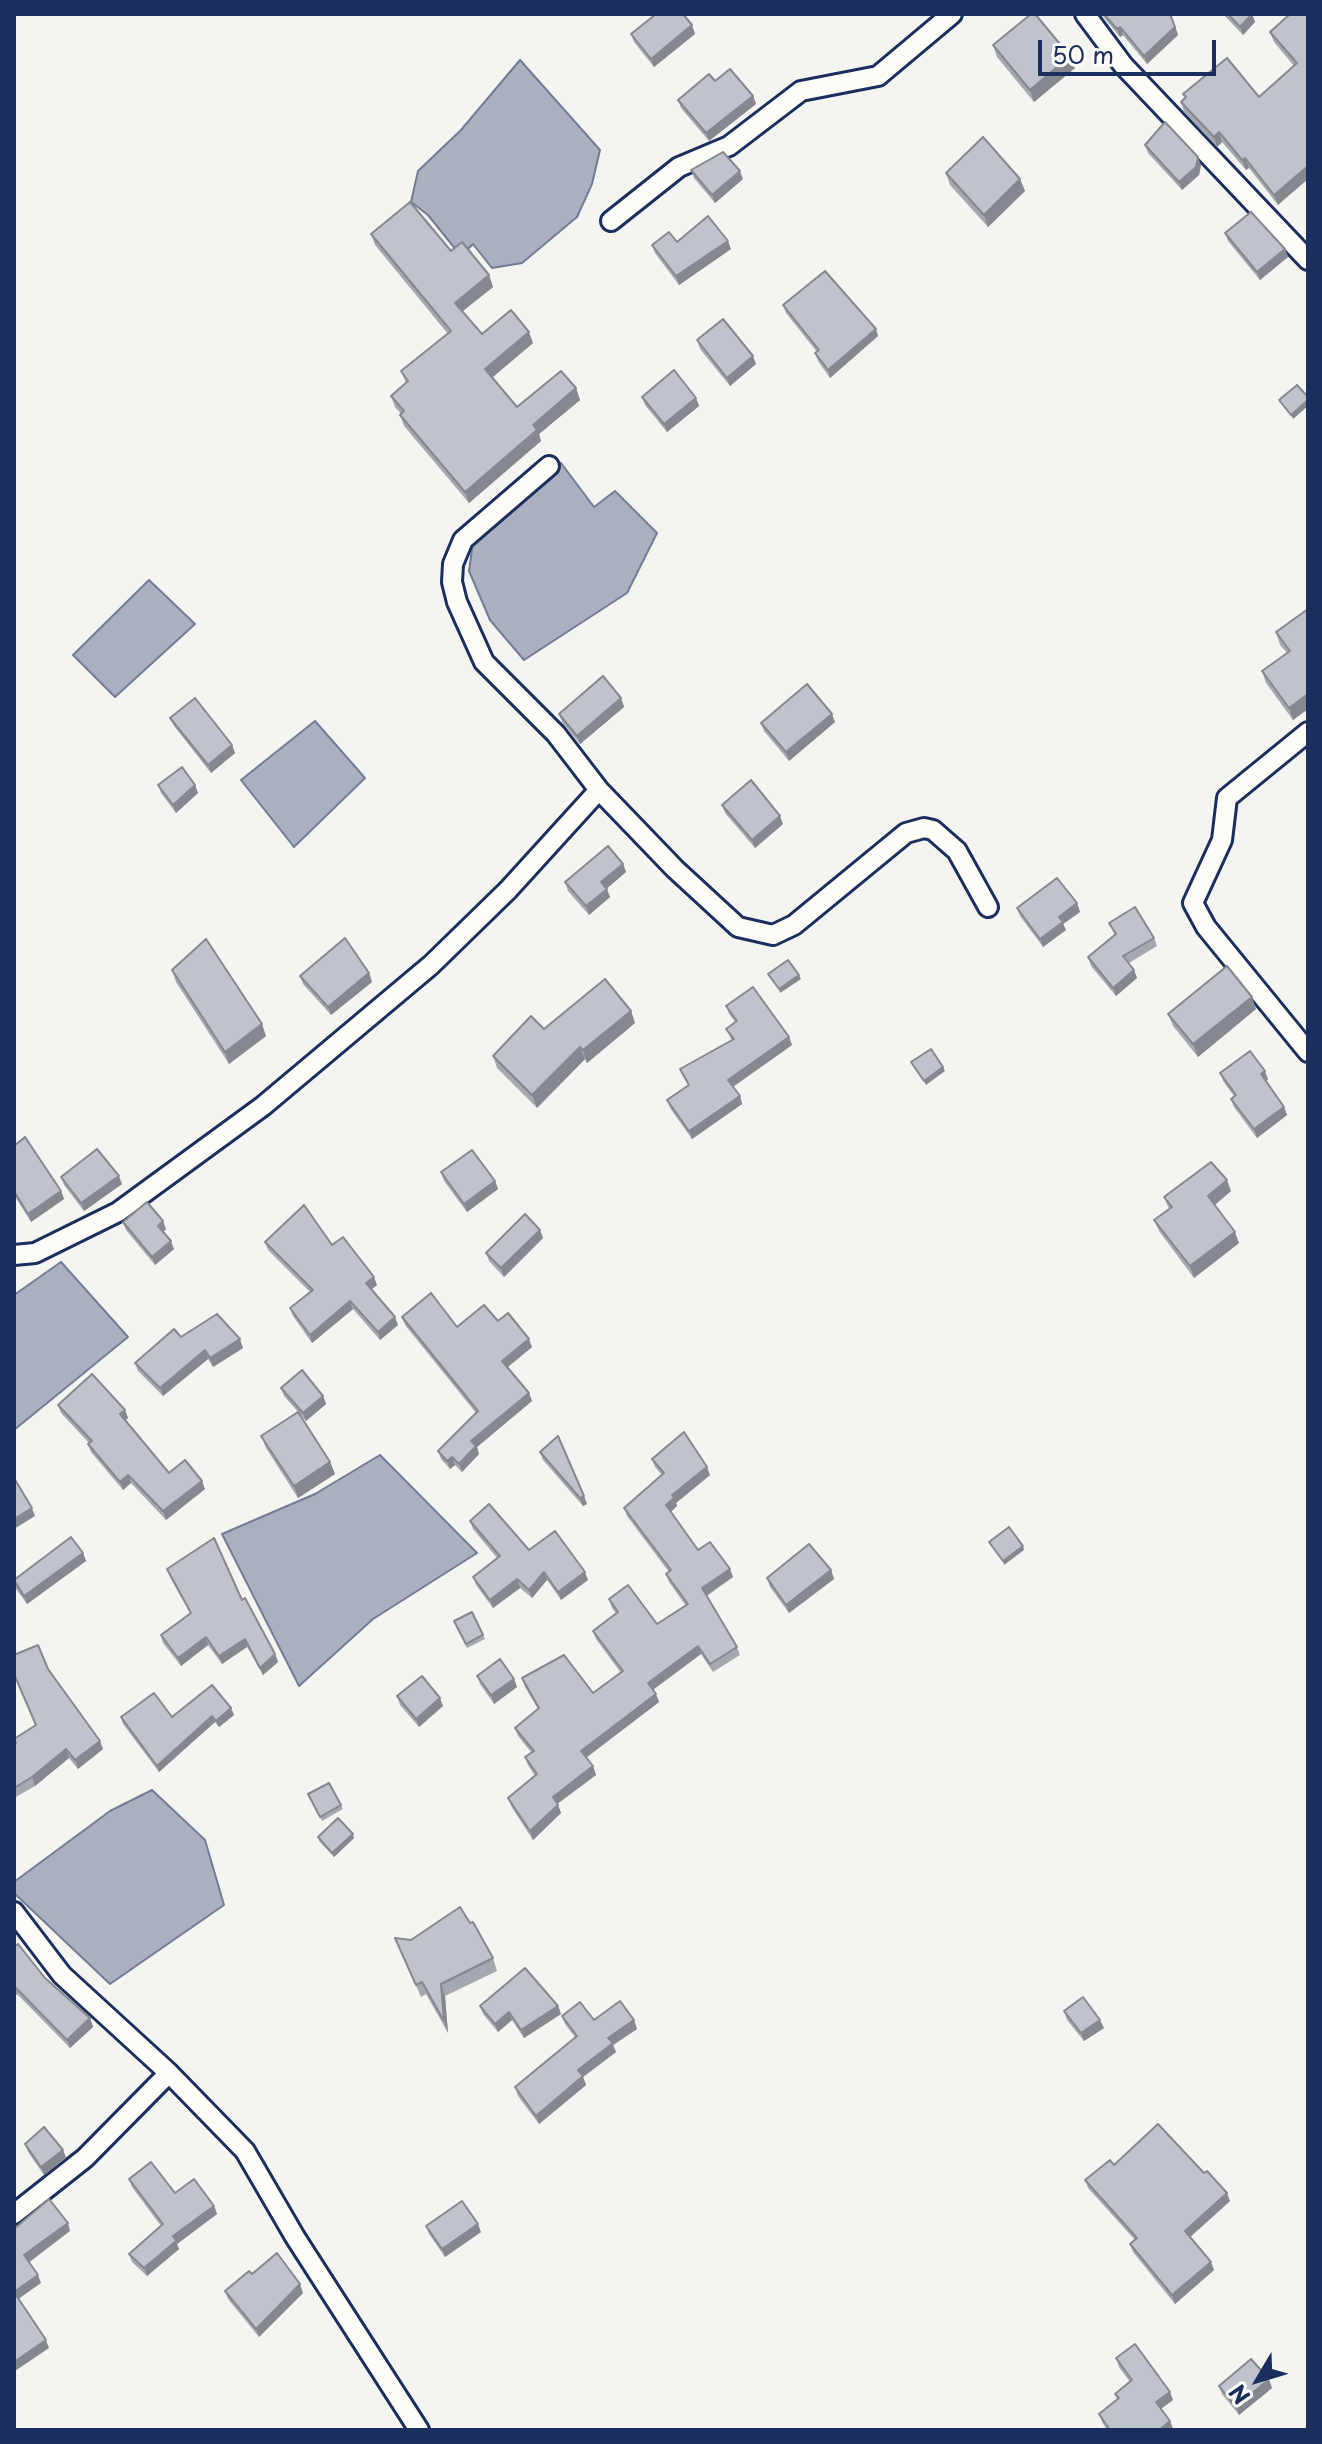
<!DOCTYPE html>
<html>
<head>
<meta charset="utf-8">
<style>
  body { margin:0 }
  #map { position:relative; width:1322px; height:2444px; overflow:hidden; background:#f4f4f1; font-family:"Playpen Sans",sans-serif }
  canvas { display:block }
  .frame { position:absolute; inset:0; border:16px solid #1b2f5e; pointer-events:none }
  .north { position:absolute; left:1218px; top:2340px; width:80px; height:80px; -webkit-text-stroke:6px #fdfcf7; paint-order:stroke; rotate:232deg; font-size:22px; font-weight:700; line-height:32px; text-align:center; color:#1b2f5e }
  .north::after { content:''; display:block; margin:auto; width:28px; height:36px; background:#1b2f5e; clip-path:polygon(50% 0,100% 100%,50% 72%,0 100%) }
  .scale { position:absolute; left:1038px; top:40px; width:178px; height:36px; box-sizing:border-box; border:4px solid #1b2f5e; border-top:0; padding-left:10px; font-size:24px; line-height:28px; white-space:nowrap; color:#1b2f5e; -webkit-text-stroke:6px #fdfcf7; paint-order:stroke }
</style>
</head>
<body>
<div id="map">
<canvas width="1322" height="2444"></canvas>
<div class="frame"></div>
<div class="north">N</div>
<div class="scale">50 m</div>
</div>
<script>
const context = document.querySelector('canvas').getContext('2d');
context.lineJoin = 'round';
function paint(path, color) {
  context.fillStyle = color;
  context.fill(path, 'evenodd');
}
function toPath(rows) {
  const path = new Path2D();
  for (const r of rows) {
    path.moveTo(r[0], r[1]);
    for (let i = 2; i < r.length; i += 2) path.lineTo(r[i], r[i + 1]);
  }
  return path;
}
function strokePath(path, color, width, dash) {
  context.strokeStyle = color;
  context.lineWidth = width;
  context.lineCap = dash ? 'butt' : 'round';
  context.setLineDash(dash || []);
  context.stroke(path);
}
const water = toPath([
  [520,60,600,150,592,184,577,217,522,263,492,268,473,244,461,256,428,215,411,202,418,171,461,130,520,60],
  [561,463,594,507,615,491,657,533,627,593,524,660,490,620,469,571,473,542,561,463],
  [149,580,195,624,115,697,73,655,149,580],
  [315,721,365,778,294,847,241,780,315,721],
  [61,1262,128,1337,14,1430,14,1295,61,1262],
  [380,1455,477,1553,373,1619,299,1686,222,1534,315,1494,380,1455],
  [152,1790,205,1840,224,1905,110,1984,14,1893,14,1882,110,1811,152,1790]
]);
paint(water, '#aab0bf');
strokePath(water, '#717c98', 2);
const street = toPath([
  [1085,14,1123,65,1308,260],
  [611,221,679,167,729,146,801,91,878,76,952,14],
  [549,466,463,540,453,564,452,582,457,602,484,662,556,734,599,790,675,869,738,927,773,935,794,925,906,833,924,828,933,830,957,851,988,907],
  [1308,732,1227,798,1222,840,1193,903,1206,927,1308,1052],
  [14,1255,35,1253,118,1212,263,1106,431,965,508,890,599,790],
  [14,1912,62,1975,169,2073,245,2151,295,2237,419,2430],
  [14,2214,85,2158,169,2073]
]);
strokePath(street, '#1b2f5e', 24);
strokePath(street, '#fdfcf7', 18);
paint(toPath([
  [1101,14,1171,14,1178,35,1147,64,1123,35,1120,37],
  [1223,14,1252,14,1255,22,1243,35],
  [1308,14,1278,205,1249,168,1246,170,1222,142,1217,147,1184,112,1181,102,1185,98,1183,94,1259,97,1294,66,1274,42,1270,32],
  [631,34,695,34,654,67,634,42],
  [993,45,1070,56,1075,68,1034,102,997,57],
  [753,96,756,104,709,141,681,108,678,100],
  [1145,145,1201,165,1199,175,1182,190,1148,153],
  [691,170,743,179,715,203,694,178],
  [946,173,1020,179,1025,191,988,227,950,185],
  [1225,233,1285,249,1288,257,1260,280,1228,241],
  [371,234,451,251,489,275,493,287,463,311,482,334,533,343,492,378,517,407,576,388,580,400,539,434,541,441,469,503,404,426,400,415,401,414,395,407,391,396,406,383,401,371,448,334,375,245],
  [677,242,731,249,679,285,655,253,652,245],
  [783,305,878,336,830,378,818,361,815,353,817,352,786,313],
  [697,340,756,364,730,386,700,349],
  [642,397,696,398,699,406,667,432,645,405],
  [1308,609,1308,709,1293,720,1266,683,1262,671,1287,653,1280,645,1276,632],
  [621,698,624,707,580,744,562,722,559,714],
  [170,718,232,745,235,753,211,773,174,726],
  [835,722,789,761,764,731,761,723],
  [158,785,195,785,198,793,176,813,161,793],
  [722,805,783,824,755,848,725,813],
  [623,864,626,872,606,889,610,897,589,915,568,891,565,882],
  [1077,903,1080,912,1063,924,1066,930,1043,947,1020,916,1017,908],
  [1109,923,1154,938,1157,946,1129,963,1134,970,1137,978,1116,996,1091,966,1088,957,1115,935],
  [172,970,266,1036,229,1064,176,982],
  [369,973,372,982,331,1015,303,984,300,976],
  [726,1006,789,1037,792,1045,733,1087,740,1096,742,1104,692,1139,670,1108,667,1100,688,1085,680,1069,732,1041,726,1029,735,1022,729,1014],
  [1256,1009,1198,1057,1173,1026,1168,1014],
  [631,1011,635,1023,587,1063,585,1059,537,1108,497,1068,493,1056,544,1029],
  [1220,1073,1268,1079,1266,1081,1284,1107,1287,1115,1257,1138,1234,1107,1231,1099,1234,1096,1223,1081],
  [14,1146,61,1191,64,1199,31,1222,14,1195],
  [441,1172,495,1181,498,1189,467,1212,444,1181],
  [61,1177,122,1184,84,1211,64,1185],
  [1231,1191,1215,1205,1239,1243,1194,1278,1159,1231,1154,1220,1169,1209,1164,1197],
  [123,1222,166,1229,163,1232,174,1249,155,1265,126,1230],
  [540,1230,543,1238,504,1277,489,1261,486,1253],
  [265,1242,332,1245,377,1285,371,1290,398,1325,380,1340,353,1309,312,1343,293,1316,290,1308,310,1292,268,1250],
  [402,1317,457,1327,498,1321,532,1347,508,1367,529,1393,532,1401,477,1447,479,1454,462,1472,455,1465,450,1469,441,1459,438,1451,476,1413,405,1325],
  [181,1337,243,1348,213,1367,208,1359,163,1396,138,1371,135,1363],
  [281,1388,323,1396,326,1404,306,1421,284,1396],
  [58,1405,125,1410,128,1418,125,1420,169,1473,205,1489,166,1520,131,1483,123,1490,91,1452,88,1444,89,1443,61,1413],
  [261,1436,330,1462,335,1474,298,1498,266,1448],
  [540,1452,587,1504,583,1506,543,1460],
  [652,1459,710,1475,676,1503,677,1506,670,1512,698,1550,733,1577,707,1596,737,1647,740,1655,713,1672,701,1654,653,1690,659,1702,586,1758,593,1766,596,1775,557,1803,561,1813,533,1840,511,1806,508,1798,535,1776,528,1765,525,1757,531,1752,518,1736,515,1728,538,1709,525,1687,522,1678,593,1693,621,1673,596,1639,593,1631,616,1613,612,1608,609,1599,657,1624,686,1606,669,1582,666,1574,669,1572,627,1516,624,1508,662,1475,655,1467],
  [470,1521,529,1550,588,1580,561,1600,547,1580,532,1598,520,1588,493,1608,476,1585,473,1577,497,1558,473,1529],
  [83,1553,86,1561,27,1604,16,1589,14,1582],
  [167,1569,242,1600,275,1654,278,1662,263,1675,247,1647,222,1664,208,1645,181,1666,163,1643,161,1635,190,1613,170,1577],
  [831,1570,834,1579,789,1613,770,1587,767,1578],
  [455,1625,483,1635,485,1639,467,1648],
  [48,1669,103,1749,78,1769,69,1758,35,1786,14,1798,14,1744,15,1743,14,1739,35,1725],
  [477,1676,514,1679,517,1687,494,1704,480,1684],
  [397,1696,443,1706,419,1727,400,1705],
  [231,1708,234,1715,219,1727,215,1722,159,1772,123,1724,121,1717,172,1717],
  [308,1794,341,1805,343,1809,322,1821],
  [318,1837,354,1838,334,1857,319,1841],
  [395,1938,493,1958,497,1971,445,1996,448,2033,426,1994,421,1997],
  [14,1947,45,1978,90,2018,93,2027,70,2048,17,1994,14,1997],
  [480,2006,558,2006,561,2014,524,2038,512,2020,498,2032,483,2014],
  [1064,2011,1104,2028,1084,2041,1067,2020],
  [562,2016,594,2020,634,2020,637,2029,613,2045,616,2052,583,2077,586,2085,539,2124,518,2096,515,2087,575,2037,565,2024],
  [25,2144,63,2150,66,2158,44,2175,28,2152],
  [1114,2165,1230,2201,1190,2237,1214,2270,1175,2304,1133,2252,1130,2244,1135,2240,1088,2188,1085,2180],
  [129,2179,214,2206,217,2214,177,2244,179,2249,147,2276,132,2262,129,2254,161,2226,132,2187],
  [426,2226,481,2232,445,2257,429,2234],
  [252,2274,303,2293,259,2337,228,2299,225,2291],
  [1116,2358,1173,2400,1161,2409,1170,2421,1173,2429,1107,2430,1102,2422,1099,2414,1117,2399,1115,2394,1130,2382,1119,2367],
  [1219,2386,1272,2388,1239,2415,1222,2394]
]), '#a4a8af');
paint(toPath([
  [1171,14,1178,35,1147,64,1144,56],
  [1252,14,1255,22,1243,35,1240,27],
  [692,25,695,34,654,67,651,59],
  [1120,27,1123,35,1120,37,1117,29],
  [1070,56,1075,68,1034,102,1030,90],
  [753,96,756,104,709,141,706,133],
  [1219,132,1222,142,1217,147,1214,137],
  [1198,157,1201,165,1199,175,1182,190,1179,182],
  [1245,158,1249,168,1246,170,1242,160],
  [1308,166,1308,179,1278,205,1274,195],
  [740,171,743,179,715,203,712,195],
  [1020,179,1025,191,988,227,984,215],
  [728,241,731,249,679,285,676,276],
  [1285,249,1288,257,1260,280,1257,272],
  [489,275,493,287,459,314,455,303],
  [876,329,878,336,830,378,828,370],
  [529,332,533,343,489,380,485,369],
  [753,356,756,364,730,386,727,378],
  [576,388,580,400,539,434,541,441,469,503,465,492,533,425],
  [696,398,699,406,667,432,664,424],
  [1308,400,1308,406,1293,419,1291,415],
  [1308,694,1308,709,1293,720,1289,708],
  [621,698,624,707,580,744,577,736],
  [832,714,835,722,789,761,786,752],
  [232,745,235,753,211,773,208,765],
  [195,785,198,793,176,813,173,805],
  [780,816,783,824,755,848,752,840],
  [623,864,626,872,604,891,601,882],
  [607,889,610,897,589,915,586,906],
  [1077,903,1080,912,1063,924,1066,930,1043,947,1040,939,1059,917],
  [1134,970,1137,978,1116,996,1113,988],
  [369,973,372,982,331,1015,328,1007],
  [799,975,801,979,780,993,779,989],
  [1252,997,1256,1009,1198,1057,1193,1044],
  [631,1011,635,1023,587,1063,583,1050],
  [262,1024,266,1036,229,1064,225,1052],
  [789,1037,792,1045,731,1088,728,1080],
  [580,1047,585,1059,537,1108,532,1095],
  [943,1067,945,1071,926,1085,924,1081],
  [1265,1071,1268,1079,1264,1083,1261,1074],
  [740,1096,742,1104,692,1139,689,1131],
  [1284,1107,1287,1115,1257,1138,1254,1129],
  [119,1176,122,1184,84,1211,81,1203],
  [1227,1180,1231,1191,1212,1207,1208,1196],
  [495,1181,498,1189,467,1212,464,1204],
  [61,1191,64,1199,31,1222,28,1214],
  [163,1221,166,1229,161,1234,158,1226],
  [540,1230,543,1238,504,1277,501,1268],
  [1235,1232,1239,1243,1194,1278,1190,1266],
  [171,1241,174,1249,155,1265,152,1257],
  [374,1277,377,1285,369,1291,366,1283],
  [350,1301,353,1309,312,1343,310,1335],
  [395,1317,398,1325,380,1340,378,1332],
  [240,1339,243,1348,213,1367,210,1358],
  [529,1339,532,1347,505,1369,502,1361],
  [205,1350,208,1359,163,1396,160,1388],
  [529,1393,532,1401,477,1447,479,1454,462,1472,459,1464,471,1441],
  [323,1396,326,1404,306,1421,303,1413],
  [125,1410,128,1418,123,1423,120,1414],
  [452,1457,455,1465,450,1469,447,1461],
  [330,1462,335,1474,298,1498,294,1486],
  [707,1467,710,1475,676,1503,677,1506,669,1514,666,1505,672,1495],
  [128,1475,131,1483,123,1490,120,1482],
  [202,1481,205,1489,166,1520,163,1511],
  [584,1496,587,1504,583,1506,580,1498],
  [32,1508,35,1516,14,1529,14,1519],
  [1023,1546,1024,1550,1004,1565,1003,1561],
  [83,1553,86,1561,27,1604,24,1596],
  [730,1569,733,1577,705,1596,702,1588],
  [831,1570,834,1579,789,1613,786,1605],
  [544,1572,547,1580,532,1598,529,1590],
  [585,1572,588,1580,561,1600,558,1592],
  [517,1579,520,1588,493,1608,490,1600],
  [206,1637,208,1645,181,1666,178,1658],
  [245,1639,247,1647,222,1664,219,1656],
  [698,1646,701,1654,651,1691,648,1683],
  [275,1654,278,1662,263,1675,260,1668],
  [514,1679,517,1687,494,1704,491,1695],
  [656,1694,659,1702,584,1759,581,1751],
  [440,1698,443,1706,419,1727,416,1719],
  [231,1708,234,1715,219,1727,216,1721],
  [212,1716,215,1722,159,1772,157,1766],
  [100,1741,103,1749,78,1769,75,1760],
  [66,1749,69,1758,35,1786,32,1777],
  [593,1766,596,1775,556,1805,553,1797],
  [558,1805,561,1813,533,1840,530,1831],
  [353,1834,354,1838,334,1857,332,1853],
  [441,1984,445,1996,448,2033,444,2021],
  [14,1986,17,1994,14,1997],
  [558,2006,561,2014,524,2038,521,2030],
  [509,2012,512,2020,498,2032,495,2024],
  [90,2018,93,2027,70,2048,67,2040],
  [634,2020,637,2029,613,2045,616,2052,583,2077,586,2085,539,2124,536,2116,608,2038],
  [1100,2020,1104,2028,1084,2041,1081,2033],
  [63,2150,66,2158,44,2175,41,2167],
  [1227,2193,1230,2201,1188,2239,1185,2231],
  [214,2206,217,2214,177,2244,179,2249,147,2276,144,2268,173,2236],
  [68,2223,70,2231,27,2264,24,2255],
  [478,2224,481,2232,445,2257,442,2249],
  [1211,2262,1214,2270,1175,2304,1172,2295],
  [38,2275,41,2283,17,2300,14,2292],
  [300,2284,303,2293,259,2337,256,2329],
  [46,2340,49,2348,15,2371,14,2362],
  [1269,2379,1272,2388,1239,2415,1236,2407],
  [1170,2392,1173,2400,1159,2410,1156,2402],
  [1170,2421,1173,2429,1159,2430]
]), '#86888f');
const building = toPath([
  [656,14,683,14,692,25,651,59,631,34,656,14],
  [1031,14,1035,14,1070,56,1030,90,993,45,1031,14],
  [1104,14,1170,14,1175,27,1144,56,1120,27,1117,29,1104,14],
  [1228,14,1252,14,1240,27,1228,14],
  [1290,14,1308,14,1308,166,1274,195,1245,158,1242,160,1219,132,1214,137,1181,102,1186,97,1183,94,1227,58,1259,97,1297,63,1270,32,1290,14],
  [730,69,753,96,706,133,678,100,709,74,715,81,730,69],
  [1165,122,1198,157,1196,167,1179,182,1145,145,1165,122],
  [983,137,1020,179,984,215,946,173,983,137],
  [723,152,740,171,712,195,691,170,723,152],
  [410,202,451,251,462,242,489,275,455,303,482,334,511,310,529,332,485,369,517,407,561,371,576,388,533,425,537,430,465,492,400,415,404,411,391,396,408,381,401,371,451,331,371,234,410,202],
  [1251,212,1285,249,1257,272,1225,233,1251,212],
  [708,216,728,241,676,276,652,245,669,232,677,242,708,216],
  [825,271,876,329,828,370,815,353,819,350,783,305,825,271],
  [723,319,753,356,727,378,697,340,723,319],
  [674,370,696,398,664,424,642,397,674,370],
  [1297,385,1308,397,1308,400,1291,415,1279,400,1297,385],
  [1308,609,1308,694,1289,708,1262,671,1290,651,1276,632,1308,609],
  [603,676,621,698,577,736,559,714,603,676],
  [807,684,832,714,786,752,761,723,807,684],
  [195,698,232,745,208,765,170,718,195,698],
  [182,767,195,785,173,805,158,785,182,767],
  [751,780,780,816,752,840,722,805,751,780],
  [608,846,623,864,601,882,607,889,586,906,565,882,608,846],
  [1057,878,1077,903,1059,917,1063,922,1040,939,1017,908,1057,878],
  [1135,907,1154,938,1123,956,1134,970,1113,988,1088,957,1116,934,1109,923,1135,907],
  [345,938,369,973,328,1007,300,976,345,938],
  [206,939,262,1024,225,1052,172,970,206,939],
  [788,960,799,975,779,989,768,974,788,960],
  [1227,966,1252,997,1193,1044,1168,1014,1227,966],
  [605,979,631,1011,583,1050,580,1047,532,1095,493,1056,531,1016,544,1029,605,979],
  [753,987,789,1037,728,1080,740,1096,689,1131,667,1100,689,1085,680,1069,734,1039,726,1029,737,1021,726,1006,753,987],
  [931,1049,943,1067,924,1081,911,1062,931,1049],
  [1250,1051,1265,1071,1261,1074,1284,1107,1254,1129,1231,1099,1236,1095,1220,1073,1250,1051],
  [25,1137,61,1191,28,1214,14,1191,14,1146,25,1137],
  [97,1149,119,1176,81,1203,61,1177,97,1149],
  [472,1150,495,1181,464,1204,441,1172,472,1150],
  [1211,1162,1227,1180,1208,1196,1235,1232,1190,1266,1154,1220,1172,1207,1164,1197,1211,1162],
  [147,1202,163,1221,158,1226,171,1241,152,1257,123,1222,147,1202],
  [304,1205,332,1245,343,1237,374,1277,366,1283,395,1317,378,1332,350,1301,310,1335,290,1308,313,1290,265,1242,304,1205],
  [525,1214,540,1230,501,1268,486,1253,525,1214],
  [431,1293,457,1327,484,1305,498,1321,508,1313,529,1339,502,1361,529,1393,471,1441,476,1446,459,1464,452,1457,447,1461,438,1451,478,1411,402,1317,431,1293],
  [217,1314,240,1339,210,1358,205,1350,160,1388,135,1363,174,1329,181,1337,217,1314],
  [302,1370,323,1396,303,1413,281,1388,302,1370],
  [92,1374,125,1410,120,1414,169,1473,185,1460,202,1481,163,1511,128,1475,120,1482,88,1444,92,1441,58,1405,92,1374],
  [298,1412,330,1462,294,1486,261,1436,298,1412],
  [684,1432,707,1467,672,1495,674,1498,666,1505,698,1550,710,1542,730,1569,702,1588,737,1647,710,1664,698,1646,648,1683,656,1694,581,1751,593,1766,553,1797,558,1805,530,1831,508,1798,537,1774,525,1757,534,1751,515,1728,539,1708,522,1678,564,1655,593,1693,623,1671,593,1631,618,1612,609,1599,628,1585,657,1624,688,1604,666,1574,671,1570,624,1508,664,1473,652,1459,684,1432],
  [558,1436,584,1496,580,1498,540,1452,558,1436],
  [14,1478,32,1508,14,1519,14,1478],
  [489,1504,529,1550,555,1531,585,1572,558,1592,544,1572,529,1590,517,1579,490,1600,473,1577,500,1556,470,1521,489,1504],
  [1009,1527,1023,1546,1003,1561,989,1542,1009,1527],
  [71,1537,83,1553,24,1596,14,1580,71,1537],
  [214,1538,242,1600,245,1598,275,1654,260,1668,245,1639,219,1656,206,1637,178,1658,161,1635,191,1613,167,1569,214,1538],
  [809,1544,831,1570,786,1605,767,1578,809,1544],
  [472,1612,483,1635,466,1644,454,1621,472,1612],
  [38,1645,48,1669,100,1741,75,1760,66,1749,32,1777,14,1788,14,1744,16,1743,14,1739,36,1725,14,1674,14,1655,38,1645],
  [500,1659,514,1679,491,1695,477,1676,500,1659],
  [422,1676,440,1698,416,1719,397,1696,422,1676],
  [212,1685,231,1708,216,1721,212,1716,157,1766,121,1717,154,1693,172,1717,212,1685],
  [329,1783,341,1805,320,1817,308,1794,329,1783],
  [338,1818,353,1834,332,1853,318,1837,338,1818],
  [460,1907,470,1923,473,1922,493,1958,441,1984,444,2021,422,1982,416,1985,395,1938,411,1940,460,1907],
  [18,1944,45,1978,90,2018,67,2040,14,1986,14,1947,18,1944],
  [525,1968,558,2006,521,2030,509,2012,495,2024,480,2006,525,1968],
  [1083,1997,1100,2020,1081,2033,1064,2011,1083,1997],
  [620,2001,634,2020,608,2038,613,2043,578,2070,583,2076,536,2116,515,2087,577,2036,562,2016,580,2002,594,2020,620,2001],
  [1158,2124,1204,2173,1207,2171,1227,2193,1185,2231,1211,2262,1172,2295,1130,2244,1137,2238,1085,2180,1110,2160,1114,2165,1158,2124],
  [44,2127,63,2150,41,2167,25,2144,44,2127],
  [151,2162,175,2193,194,2179,214,2206,173,2236,176,2241,144,2268,129,2254,163,2224,129,2179,151,2162],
  [49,2199,68,2223,24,2255,38,2275,14,2292,46,2340,14,2362,14,2229,49,2199],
  [462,2201,478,2224,442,2249,426,2226,462,2201],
  [277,2253,300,2284,256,2329,225,2291,249,2271,252,2274,277,2253],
  [1135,2344,1170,2392,1156,2402,1170,2421,1159,2430,1110,2430,1099,2414,1119,2398,1115,2394,1132,2380,1116,2358,1135,2344],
  [1251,2359,1269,2379,1236,2407,1219,2386,1251,2359]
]);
paint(building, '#bfc3cc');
strokePath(building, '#86888f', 2);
</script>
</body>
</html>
